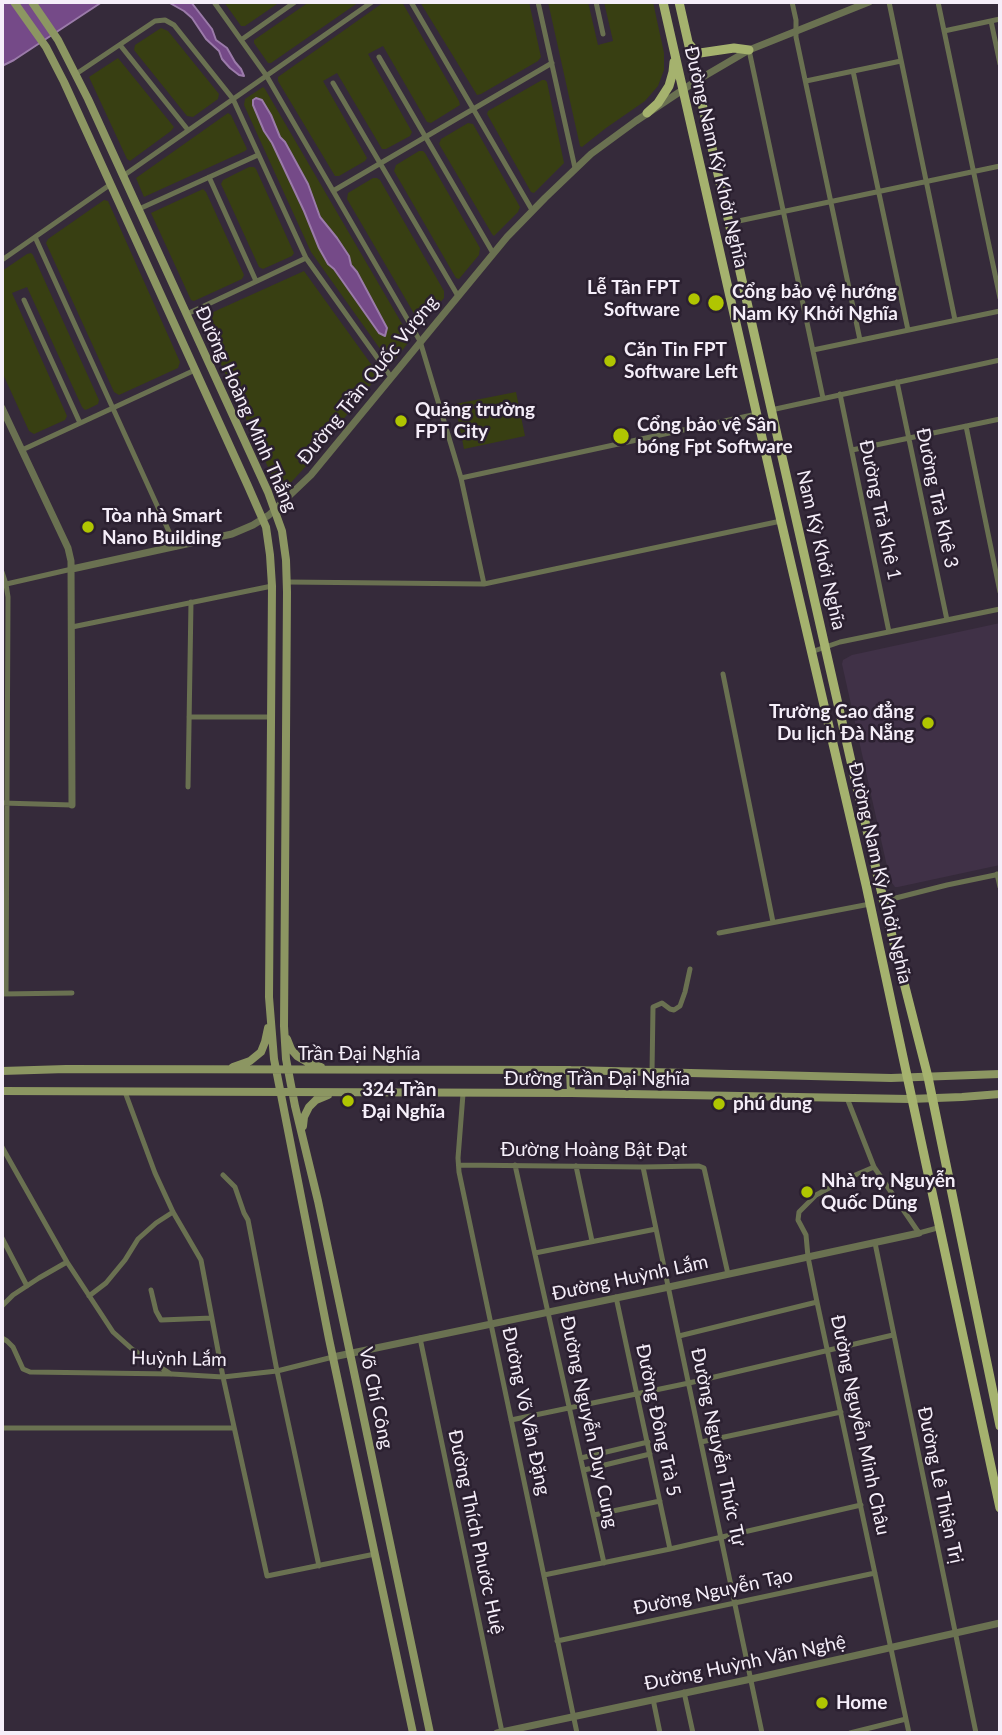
<!DOCTYPE html>
<html>
<head>
<meta charset="utf-8">
<style>
  body { margin:0 }
  #map { position:relative; width:1002px; height:1735px; overflow:hidden; background:#352a3a; font-family:Lato,sans-serif }
  canvas { display:block }
  .frame { position:absolute; inset:0; border:4px solid #f5eef9; pointer-events:none }
</style>
</head>
<body>
<div id="map">
<canvas width="1002" height="1735"></canvas>
<div class="frame"></div>
</div>
<script>
const context = document.querySelector('canvas').getContext('2d');
context.lineJoin = 'round';
function paint(path, color) {
  context.fillStyle = color;
  context.fill(path, 'evenodd');
}
function toPath(rows) {
  const path = new Path2D();
  for (const r of rows) {
    path.moveTo(r[0], r[1]);
    for (let i = 2; i < r.length; i += 2) path.lineTo(r[i], r[i + 1]);
  }
  return path;
}
function strokePath(path, color, width, dash) {
  context.strokeStyle = color;
  context.lineWidth = width;
  context.lineCap = dash ? 'butt' : 'round';
  context.setLineDash(dash || []);
  context.stroke(path);
}
function label(font, color, halo, rows, align = 'center') {
  context.font = font + ' Lato,sans-serif';
  context.lineWidth = 5;
  context.setLineDash([]);
  context.textBaseline = 'middle';
  context.strokeStyle = halo;
  context.fillStyle = color;
  for (const [text, x, y, turn = 0] of rows) {
    context.save();
    context.translate(x, y);
    context.rotate((+turn || 0) * Math.PI / 180);
    context.textAlign = isNaN(turn) ? turn : align;
    if (halo) context.strokeText(text, 0, 0);
    context.fillText(text, 0, 0);
    context.restore();
  }
}
paint(toPath([
  [1000,623,1000,865,898,887,895,887,890,880,842,664,843,660,852,655]
]), '#403147');
paint(toPath([
  [224,2,280,2,245,26,241,26],
  [309,2,359,2,271,63,268,63,254,43,254,40],
  [384,2,402,2,459,101,460,105,431,123,427,122,383,46,368,54,412,132,410,136,386,149,382,149,337,73,323,81,367,158,365,161,339,176,335,176,278,81,278,77],
  [420,2,529,2,541,57,538,61,481,94,477,95],
  [548,2,588,2,598,45,613,41,604,2,653,2,664,53,664,70,658,86,645,101,606,128,582,147,580,146],
  [161,28,168,31,219,94,218,99,193,117,187,116,134,50,135,45],
  [118,58,174,127,171,131,130,161,127,159,89,77],
  [542,80,545,80,547,82,564,163,534,193,531,192,487,114,488,111],
  [263,87,265,89,408,334,408,343,393,362,388,360,311,252,244,105,245,99],
  [228,113,231,115,247,149,245,151,144,197,136,178],
  [468,123,473,124,520,207,518,212,494,236,492,234,439,144,441,139],
  [419,151,423,151,425,153,480,248,479,255,459,279,456,278,394,171,396,165],
  [249,167,254,167,256,169,294,253,292,256,263,269,259,267,221,184,223,180],
  [373,178,377,178,380,180,444,291,444,298,422,324,419,322,347,199,348,193],
  [203,189,206,192,244,275,242,279,194,301,191,300,151,213],
  [104,200,108,201,180,362,178,368,119,395,114,392,46,243,48,239],
  [31,253,33,255,99,400,98,404,88,409,85,410,82,407,27,287,12,293,67,416,65,420,34,434,29,431,2,372,2,271,27,254],
  [304,271,376,371,377,377,307,465,285,489,280,490,277,487,200,318],
  [516,392,525,436,464,449,455,404]
]), '#383f12');
const water = toPath([
  [2,2,102,2,14,60,2,66,2,2],
  [168,2,191,2,212,29,216,40,227,48,235,62,241,69,244,76,239,75,230,68,222,59,219,51,206,39,192,18,184,11,168,2],
  [256,98,262,100,271,115,280,137,285,142,308,184,320,217,337,238,349,256,351,265,357,272,387,328,385,336,379,333,334,269,328,264,319,248,304,211,272,143,264,131,253,105,253,100,256,98]
]);
paint(water, '#754a88');
strokePath(water, '#9b7baa', 2);
strokePath(toPath([
  [214,2,266,75,420,341,461,478,484,584],
  [411,2,532,210],
  [538,2,575,168],
  [596,2,603,34],
  [792,2,796,20,796,37,860,340],
  [889,2,955,320],
  [938,2,1000,298],
  [991,21,1000,64],
  [944,31,1000,19],
  [241,40,295,2],
  [120,45,188,130],
  [749,50,823,398],
  [379,57,493,253],
  [853,71,908,330],
  [76,74,155,21,165,20,174,25,233,99,306,258,391,377],
  [806,81,901,61],
  [333,83,458,296],
  [123,176,372,2],
  [209,177,256,281],
  [333,191,552,63],
  [139,209,258,155],
  [729,223,1000,166],
  [35,237,176,547],
  [2,260,111,184],
  [24,300,80,423],
  [187,314,306,258],
  [813,350,1000,311],
  [897,382,947,620],
  [840,394,889,632],
  [771,410,1000,360],
  [966,426,1000,592],
  [22,450,195,370],
  [852,450,1000,419],
  [461,478,757,414],
  [2,572,6,584,8,597,6,994],
  [287,582,484,584,781,521],
  [2,585,72,569],
  [72,627,272,586],
  [811,652,840,642,1000,609],
  [723,674,773,922],
  [189,717,271,717],
  [188,787,191,602],
  [2,803,72,805],
  [997,874,1000,887],
  [884,901,947,885,1000,874],
  [719,933,870,904],
  [2,994,72,993],
  [652,1072,653,1007,662,1003,670,1009,674,1010,680,1006,685,992,690,969],
  [125,1092,155,1173,173,1212,201,1260,223,1377,267,1576,375,1554],
  [463,1094,458,1158,459,1172,577,1733],
  [847,1098,874,1167,919,1233,941,1227],
  [2,1147,67,1262,113,1332,132,1349,171,1374],
  [459,1165,643,1167,699,1166,704,1168,728,1274],
  [515,1165,604,1563],
  [576,1166,592,1241],
  [643,1167,762,1733],
  [874,1167,846,1179,816,1195,799,1212,798,1220,806,1235,808,1257,817,1302,909,1733],
  [223,1175,235,1187,244,1213,248,1220,277,1371,319,1566],
  [2,1238,27,1286],
  [875,1243,976,1733],
  [535,1253,656,1229],
  [151,1290,156,1311,161,1320,212,1318],
  [89,1296,106,1283,125,1260,138,1239,156,1223,173,1212],
  [616,1297,670,1549],
  [2,1306,13,1295,39,1278,67,1262],
  [679,1336,817,1302],
  [2,1338,7,1341,13,1347,23,1369,30,1372,172,1374,223,1377,277,1371,333,1357],
  [420,1338,502,1732],
  [511,1420,689,1383,893,1335],
  [2,1428,234,1428],
  [701,1442,841,1412],
  [581,1458,648,1442],
  [584,1470,650,1454],
  [594,1515,660,1501],
  [544,1575,670,1549,861,1505],
  [557,1641,875,1573],
  [684,1692,693,1733],
  [653,1699,660,1733],
  [850,1733,906,1719]
]), '#6a7151', 5);
strokePath(toPath([
  [2,408,68,548,71,561,72,805],
  [72,569,232,534,253,525,269,515,311,475,507,237,545,198,591,154,636,121,696,81,749,50,869,2],
  [333,1357,669,1287,919,1233],
  [497,1733,751,1679,1000,1623]
]), '#6a7151', 7);
strokePath(toPath([
  [14,2,46,47,64,82,248,486,266,527,270,555,272,586,269,997,274,1059,329,1339,413,1733],
  [32,2,58,40,88,99,268,492,282,531,286,560,287,592,284,1026,286,1059,295,1106,318,1201,430,1733],
  [287,1039,291,1049,297,1056,309,1063,321,1067],
  [233,1067,250,1061,261,1052,265,1042,268,1028],
  [570,1070,571,1093],
  [2,1071,66,1069,570,1070,891,1078,1000,1074],
  [2,1091,571,1093,910,1099,962,1097,1000,1094],
  [303,1126,304,1117,309,1107,316,1100,328,1095]
]), '#8c9662', 8);
strokePath(toPath([
  [663,2,781,521,866,885,1000,1508],
  [679,2,855,779,888,920,928,1077,1000,1426],
  [689,44,695,51,700,53,734,48,749,50],
  [647,113,658,103,669,86,673,72,674,62]
]), '#a5b26e', 9);
for (const [x, y, r, color] of [
  [694,299,7,"#b0c501"],
  [716,303,9,"#b0c501"],
  [610,361,7,"#b0c501"],
  [401,421,7,"#b0c501"],
  [621,436,9,"#b0c501"],
  [88,527,7,"#b0c501"],
  [928,723,7,"#b0c501"],
  [348,1101,7,"#b0c501"],
  [719,1104,7,"#b0c501"],
  [807,1192,7,"#b0c501"],
  [822,1703,7,"#b0c501"]
]) {
  const dot = new Path2D();
  dot.arc(x, y, r, 0, 2 * Math.PI);
  context.fillStyle = color;
  context.fill(dot);
  strokePath(dot, '#2b2030', 2.5);
}
label('19px', '#f5eef9', '#2b2030', [
  ["Đường Nam Kỳ Khởi Nghĩa",716,157,77],
  ["Đường Trần Quốc Vượng",368,380,-51],
  ["Đường Hoàng Minh Thắng",246,409,66],
  ["Đường Trà Khê 3",937,498,78],
  ["Đường Trà Khê 1",880,510,78],
  ["Nam Kỳ Khởi Nghĩa",821,550,77],
  ["Đường Nam Kỳ Khởi Nghĩa",880,873,77],
  ["Trần Đại Nghĩa",359,1054],
  ["Đường Trần Đại Nghĩa",597,1079],
  ["Đường Hoàng Bật Đạt",594,1150],
  ["Đường Huỳnh Lắm",630,1278,-12],
  ["Huỳnh Lắm",179,1359,1],
  ["Võ Chí Công",376,1398,78],
  ["Đường Võ Văn Đặng",526,1411,78],
  ["Đường Đông Trà 5",658,1420,78],
  ["Đường Nguyễn Duy Cung",589,1422,78],
  ["Đường Nguyễn Minh Châu",860,1425,78],
  ["Đường Nguyễn Thức Tự",718,1447,78],
  ["Đường Lê Thiện Trị",940,1485,78],
  ["Đường Thích Phước Huệ",476,1532,78],
  ["Đường Nguyễn Tạo",713,1592,-12],
  ["Đường Huỳnh Văn Nghệ",745,1663,-12]
]);
label('bold 19px', '#f5eef9', '#2b2030', [
  ["Lễ Tân FPT",680,288,"right"],
  ["Software",680,310,"right"],
  ["Cổng bảo vệ hướng",732,292],
  ["Nam Kỳ Khởi Nghĩa",732,314],
  ["Căn Tin FPT",624,350],
  ["Software Left",624,372],
  ["Quảng trường",415,410],
  ["FPT City",415,432],
  ["Cổng bảo vệ Sân",637,425],
  ["bóng Fpt Software",637,447],
  ["Tòa nhà Smart",102,516],
  ["Nano Building",102,538],
  ["Trường Cao đẳng",914,712,"right"],
  ["Du lịch Đà Nẵng",914,734,"right"],
  ["324 Trần",362,1090],
  ["Đại Nghĩa",362,1112],
  ["phú dung",733,1104],
  ["Nhà trọ Nguyễn",821,1181],
  ["Quốc Dũng",821,1203],
  ["Home",836,1703]
], 'left');
</script>
</body>
</html>
